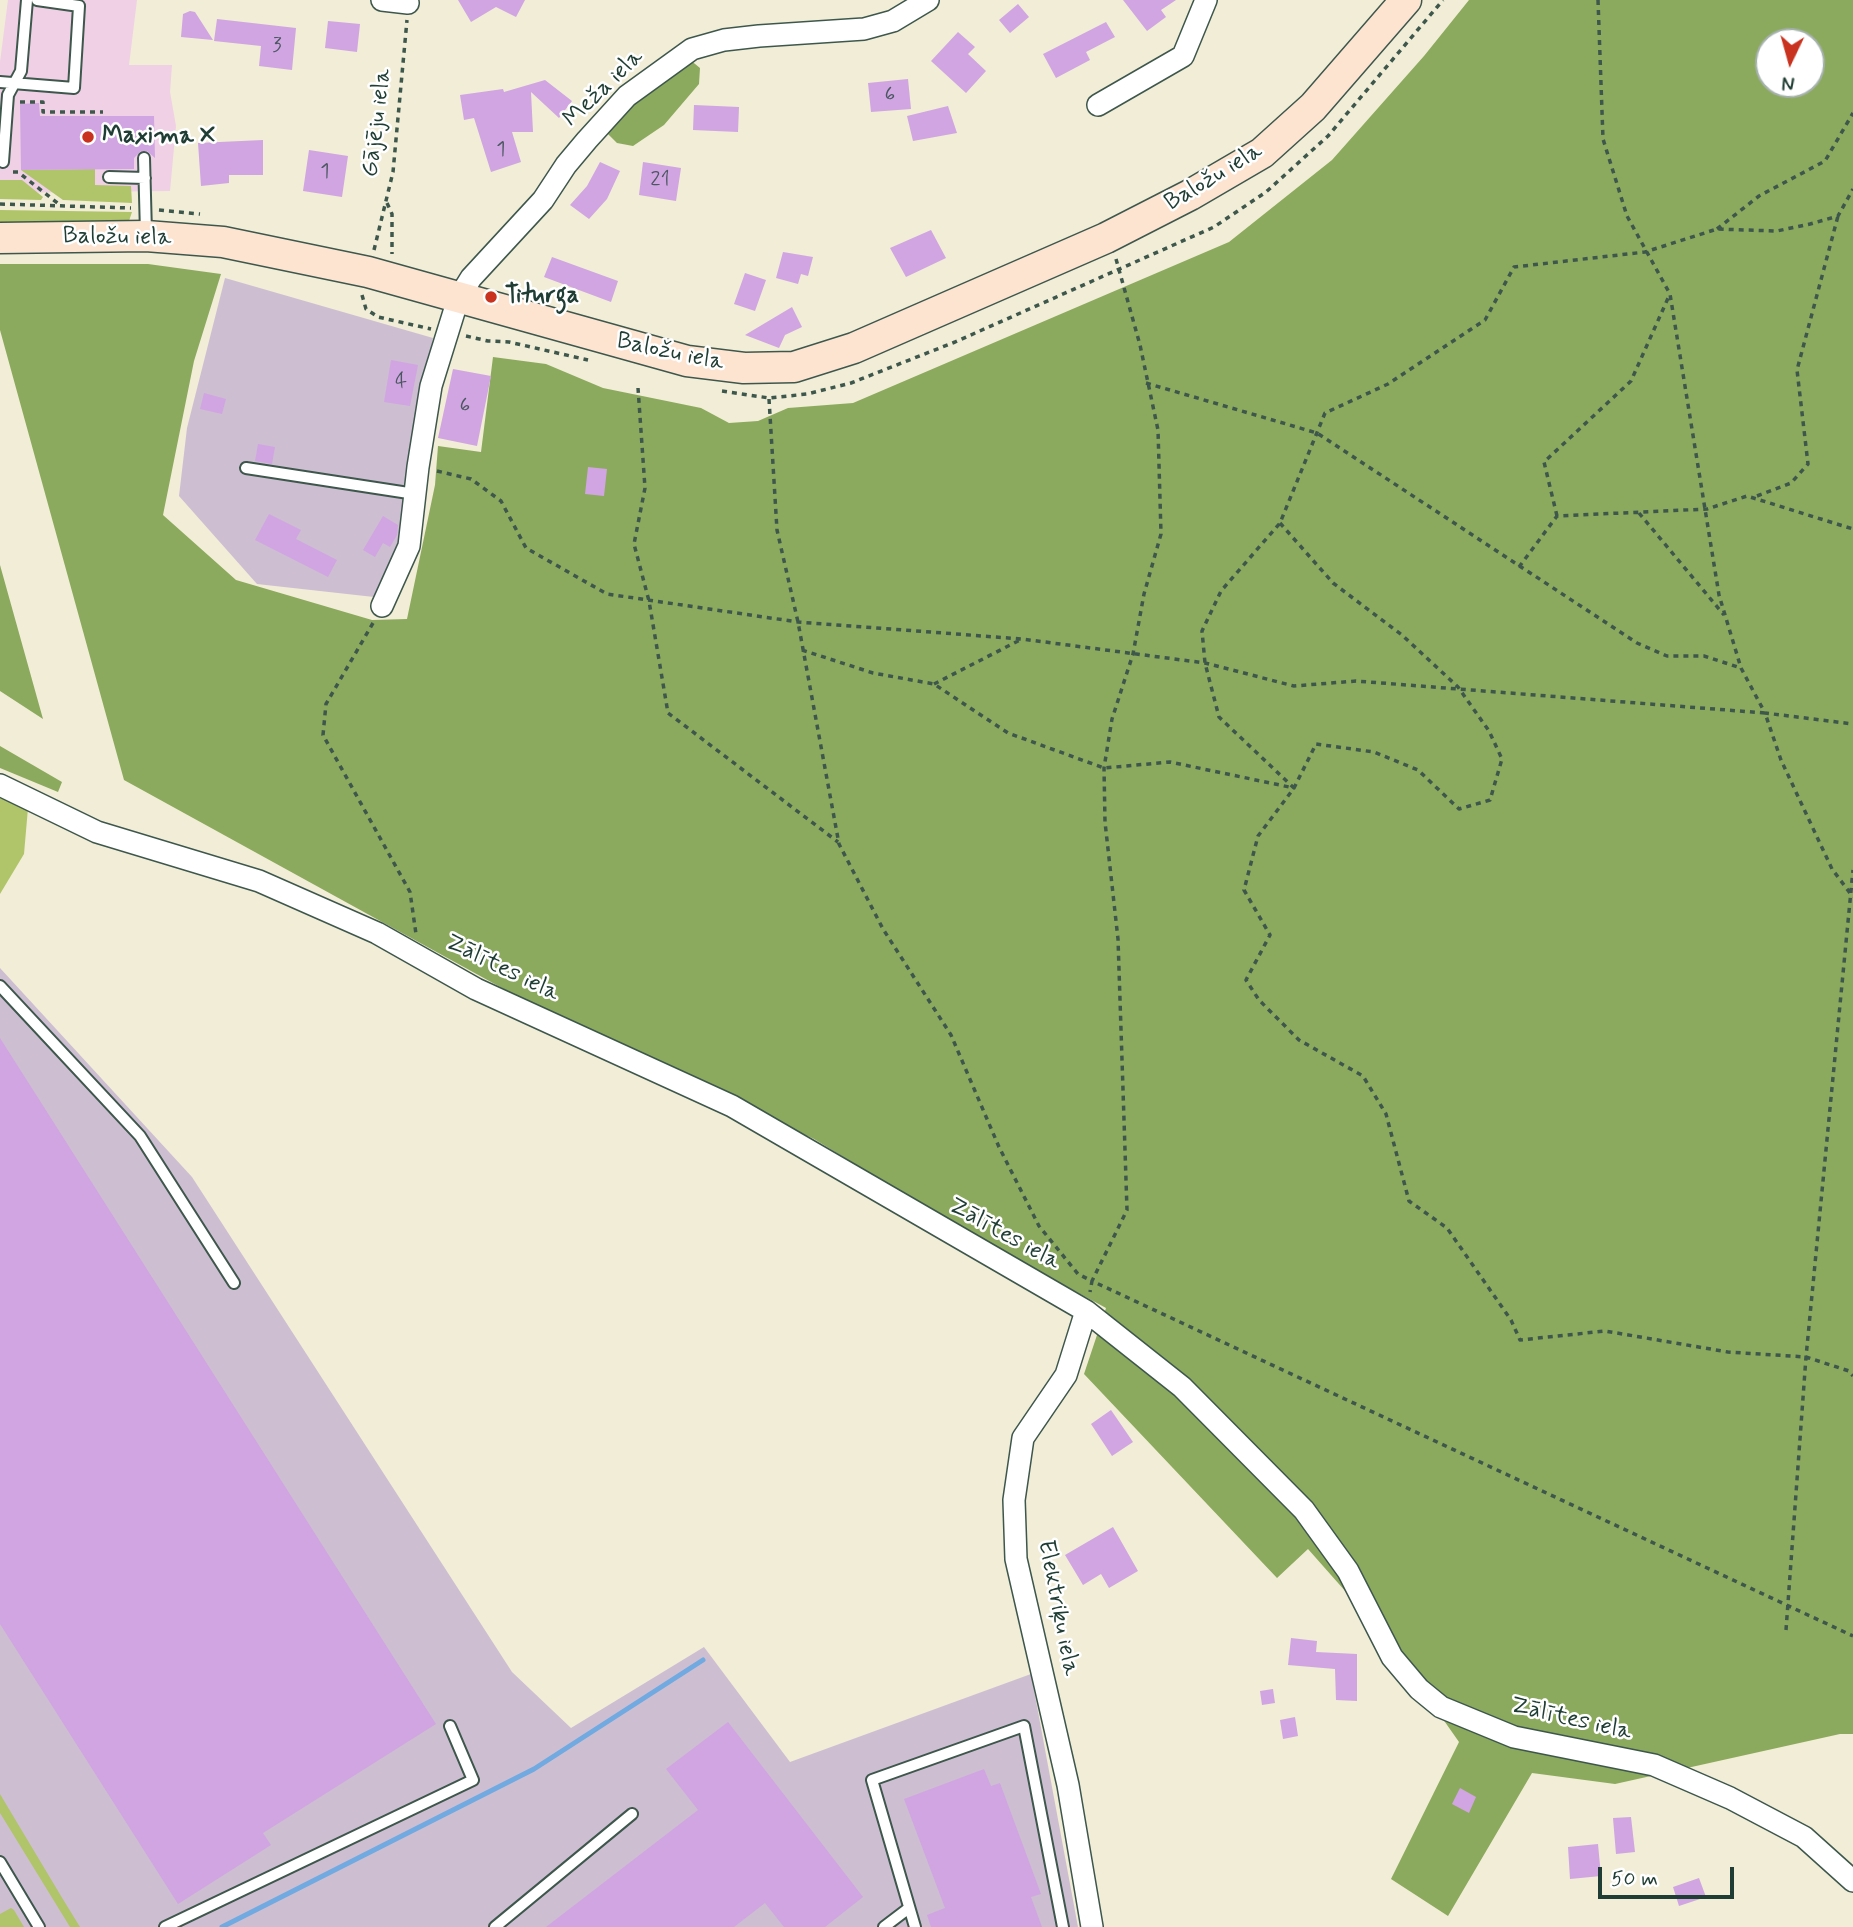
<!DOCTYPE html>
<html>
<head>
<meta charset="utf-8">
<style>
  body { margin:0 }
  #map { position:relative; width:1853px; height:1927px; overflow:hidden; background:#f1edd7; font-family:Mynerve,sans-serif }
  canvas { display:block }
  .north { position:absolute; left:1755px; top:28px; width:70px; height:70px; box-sizing:border-box; background:#fff; border:2px solid #a5b1ae; border-radius:50%; rotate:185deg; font-size:19px; font-weight:700; line-height:28px; text-align:center; color:#1f3d34 }
  .north::after { content:''; display:block; margin:auto; width:24px; height:32px; background:#c8321e; clip-path:polygon(50% 0,100% 100%,50% 72%,0 100%) }
  .scale { position:absolute; left:1598px; top:1867px; width:136px; height:32px; box-sizing:border-box; border:4px solid #1f3d34; border-top:0; padding-left:9px; font-size:21px; line-height:24px; white-space:nowrap; color:#1f3d34; -webkit-text-stroke:5px #fff; paint-order:stroke }
</style>
</head>
<body>
<div id="map">
<canvas width="1853" height="1927"></canvas>
<div class="north">N</div>
<div class="scale">50 m</div>
</div>
<script>
const context = document.querySelector('canvas').getContext('2d');
context.lineJoin = 'round';
function paint(path, color) {
  context.fillStyle = color;
  context.fill(path, 'evenodd');
}
function toPath(rows) {
  const path = new Path2D();
  for (const r of rows) {
    path.moveTo(r[0], r[1]);
    for (let i = 2; i < r.length; i += 2) path.lineTo(r[i], r[i + 1]);
  }
  return path;
}
function strokePath(path, color, width, dash) {
  context.strokeStyle = color;
  context.lineWidth = width;
  context.lineCap = dash ? 'butt' : 'round';
  context.setLineDash(dash || []);
  context.stroke(path);
}
function label(font, color, halo, rows, align = 'center') {
  context.font = font + ' Mynerve,sans-serif';
  context.lineWidth = 5;
  context.setLineDash([]);
  context.textBaseline = 'middle';
  context.strokeStyle = halo;
  context.fillStyle = color;
  for (const [text, x, y, turn = 0] of rows) {
    context.save();
    context.translate(x, y);
    context.rotate((+turn || 0) * Math.PI / 180);
    context.textAlign = isNaN(turn) ? turn : align;
    if (halo) context.strokeText(text, 0, 0);
    context.fillText(text, 0, 0);
    context.restore();
  }
}
paint(toPath([
  [8,0,137,0,129,65,172,65,170,92,176,126,170,191,0,193,0,62]
]), '#f0d0e5');
paint(toPath([
  [225,278,433,338,416,430,405,539,374,597,257,584,179,496,187,428],
  [0,968,192,1177,512,1672,571,1728,704,1647,790,1762,1031,1674,1078,1927,0,1927]
]), '#cebed2');
paint(toPath([
  [95,169,95,185,131,186,132,203,63,200,21,170],
  [0,180,22,180,43,197,41,200,0,199],
  [0,210,132,212,129,221,122,226,0,223],
  [0,798,28,808,24,854,0,894],
  [0,1794,61,1896,80,1927,70,1927,0,1813],
  [11,1908,14,1910,24,1927,0,1927,0,1914]
]), '#b0c56a');
paint(toPath([
  [1469,0,1853,0,1853,1734,1840,1734,1615,1784,1532,1773,1448,1916,1391,1879,1459,1742,1384,1635,1308,1549,1277,1578,1084,1374,1106,1308,959,1228,814,1139,551,1015,124,780,0,330,0,264,148,264,221,274,194,361,163,515,236,580,372,620,407,619,435,485,438,446,481,452,493,357,546,364,603,388,701,408,729,423,758,421,788,408,853,403,1229,242,1332,160,1424,56],
  [1769,42,1811,42,1811,84,1769,84],
  [689,59,700,68,699,84,664,125,633,146,617,143,604,130,661,77],
  [0,565,43,719,0,691],
  [0,746,62,782,58,792,0,768]
]), '#8caa5e');
strokePath(toPath([
  [222,1927,534,1769,703,1660]
]), '#70aae0', 5);
paint(toPath([
  [458,0,525,0,516,17,496,7,471,22],
  [1123,0,1176,0,1161,10,1166,17,1147,31],
  [1018,4,1029,17,1010,33,999,20],
  [190,11,195,12,213,40,181,37,183,14],
  [217,19,296,28,292,70,259,66,261,46,214,41],
  [328,21,360,24,357,52,325,48],
  [1106,22,1115,37,1086,52,1090,60,1056,78,1043,54],
  [958,32,975,47,968,54,986,71,966,93,931,61],
  [908,79,911,109,871,112,868,83],
  [545,80,572,101,559,118,531,92,533,132,512,132,521,162,491,172,474,118,464,120,460,95,503,89,504,92],
  [39,103,40,116,154,116,155,158,147,151,141,151,134,158,134,169,21,170,20,104],
  [694,105,739,107,738,132,693,130],
  [948,106,957,133,913,141,907,116],
  [263,140,263,175,229,175,229,183,201,186,198,143],
  [309,150,348,156,342,197,303,191],
  [600,162,620,171,607,199,589,219,570,205,587,186],
  [643,162,681,168,676,201,639,195],
  [931,230,946,258,906,277,890,248],
  [783,252,813,257,808,276,801,274,798,284,776,278],
  [552,257,618,281,611,302,544,277],
  [745,273,766,280,755,311,734,304],
  [792,307,802,327,785,335,779,348,745,335],
  [391,360,418,365,410,406,384,402],
  [453,369,491,376,477,446,438,438],
  [204,393,226,399,222,414,200,409],
  [258,444,275,447,272,464,255,461],
  [588,467,607,469,604,496,585,494],
  [269,514,301,530,296,539,337,560,328,577,255,540],
  [383,516,398,525,397,535,390,547,383,543,375,557,363,550],
  [0,1038,436,1724,263,1833,271,1845,178,1904,0,1624],
  [1111,1410,1133,1442,1112,1456,1091,1424],
  [1113,1527,1138,1571,1109,1588,1101,1574,1083,1585,1065,1555],
  [1291,1638,1317,1641,1316,1652,1357,1654,1357,1701,1336,1700,1335,1669,1288,1665],
  [1273,1689,1275,1703,1262,1705,1260,1691],
  [1295,1717,1298,1736,1283,1739,1280,1720],
  [728,1722,863,1897,825,1927,784,1927,765,1903,734,1927,546,1927,698,1810,666,1769],
  [984,1769,991,1786,1000,1783,1041,1894,1031,1897,1042,1927,931,1927,927,1915,945,1908,904,1799],
  [1460,1788,1476,1797,1469,1813,1452,1804],
  [1631,1817,1635,1852,1616,1854,1613,1818],
  [1598,1844,1601,1876,1570,1879,1568,1847],
  [1699,1878,1706,1897,1679,1906,1673,1887]
]), '#d0a5e2');
const service = toPath([
  [0,82,74,88,79,6,37,0],
  [144,158,146,233],
  [3,162,8,95,21,71,27,0],
  [109,177,145,178],
  [246,468,415,494],
  [0,986,140,1136,234,1283],
  [0,1862,39,1927],
  [165,1927,473,1780,450,1726],
  [495,1927,632,1814],
  [884,1927,909,1908],
  [915,1927,872,1780,1024,1726,1063,1927]
]);
const minor = toPath([
  [382,0,408,3],
  [1098,105,1183,56,1206,0],
  [382,606,409,546,418,467,431,386,458,299,471,278,543,200,566,165,587,140,627,96,692,49,724,40,759,36,864,29,893,21,928,0],
  [0,785,97,832,259,881,377,933,476,989,732,1106,1086,1311,1182,1387,1304,1510,1348,1571,1392,1657,1419,1689,1441,1707,1514,1737,1654,1765,1730,1798,1804,1837,1853,1881],
  [1086,1311,1066,1375,1023,1438,1014,1500,1016,1559,1068,1785,1092,1927]
]);
const secondary = toPath([
  [0,238,146,236,223,242,368,272,687,361,744,368,794,367,854,348,1106,238,1190,195,1262,153,1313,107,1406,0]
]);
strokePath(service, '#3e574c', 14);
strokePath(minor, '#3e574c', 24);
strokePath(secondary, '#3e574c', 33);
strokePath(toPath([
  [1598,0,1603,139,1627,216,1670,294,1719,595,1741,668,1765,713,1853,724],
  [20,102,43,102,43,112,103,112],
  [13,172,18,172,60,205],
  [387,203,392,214,392,254],
  [0,204,131,208],
  [159,210,200,214],
  [1717,229,1759,196,1825,161,1853,113],
  [374,250,393,172,407,20],
  [1116,259,1140,345,1158,430,1161,534,1144,594,1133,654,1112,719,1104,768,1105,822,1118,939,1127,1210,1092,1281,1853,1636],
  [362,295,366,309,378,317,431,329],
  [466,336,488,341,509,342,588,360],
  [1146,383,1317,433,1637,643,1667,656,1704,656,1741,668],
  [638,388,645,488,634,544,649,601,668,713,838,842],
  [722,391,769,398,807,394,851,383,955,342,1214,227,1266,192,1328,136,1443,0],
  [769,399,777,530,798,622,839,844,883,929,951,1035,999,1147,1039,1226,1078,1274,1092,1281,1090,1292],
  [437,471,471,479,501,501,526,548,607,594,798,622,1022,639,1205,663,1294,686,1356,681,1765,713,1781,760,1832,869,1853,897],
  [1757,496,1791,483,1808,464,1797,370,1838,216],
  [1639,513,1724,615],
  [1557,516,1544,462,1631,381,1669,296],
  [1280,523,1333,583,1402,635,1458,687,1489,731,1502,759,1490,800,1459,809,1418,770,1374,752,1316,744,1294,788,1258,836,1244,890,1270,935,1246,980,1259,1000,1299,1040,1363,1076,1386,1114,1409,1201,1447,1228,1511,1320,1520,1340,1605,1331,1728,1352,1806,1357,1849,1371,1853,1376],
  [1519,567,1557,516,1707,509,1747,496,1853,529],
  [373,623,326,704,323,735,410,892,416,934],
  [802,650,873,673,934,684,1008,733,1104,768,1170,762,1294,788,1219,717,1205,663,1202,631,1221,591,1280,523,1325,413,1388,384,1485,320,1514,267,1645,252,1717,229,1777,231,1810,224,1838,216,1853,189],
  [934,684,1020,640],
  [1786,1630,1806,1357,1853,870]
]), '#3e574c', 3.5, [5, 5]);
strokePath(service, '#fff', 10);
strokePath(minor, '#fff', 21);
strokePath(secondary, '#fde4d1', 30);
for (const [x, y, r, color] of [
  [88,137,7,"#c8321e"],
  [491,297,7,"#c8321e"]
]) {
  const dot = new Path2D();
  dot.arc(x, y, r, 0, 2 * Math.PI);
  context.fillStyle = color;
  context.fill(dot);
  strokePath(dot, '#fff', 2.5);
}
label('21px', '#4b5760', null, [
  ["3",277,47],
  ["6",890,96],
  ["1",501,151],
  ["1",325,173],
  ["21",660,181],
  ["4",401,383],
  ["6",465,407]
]);
label('24px', '#1f3d34', '#fff', [
  ["Meža iela",604,89,-44],
  ["Gājēju iela",378,123,-83],
  ["Baložu iela",1214,178,-31],
  ["Baložu iela",117,238,1],
  ["Baložu iela",670,353,12],
  ["Zālītes iela",502,969,26],
  ["Zālītes iela",1004,1235,29],
  ["Elektriķu iela",1057,1608,79],
  ["Zālītes iela",1571,1720,13]
]);
label('bold 24px', '#1f3d34', '#fff', [
  ["Maxima X",102,137],
  ["Titurga",505,297]
], 'left');
</script>
</body>
</html>
